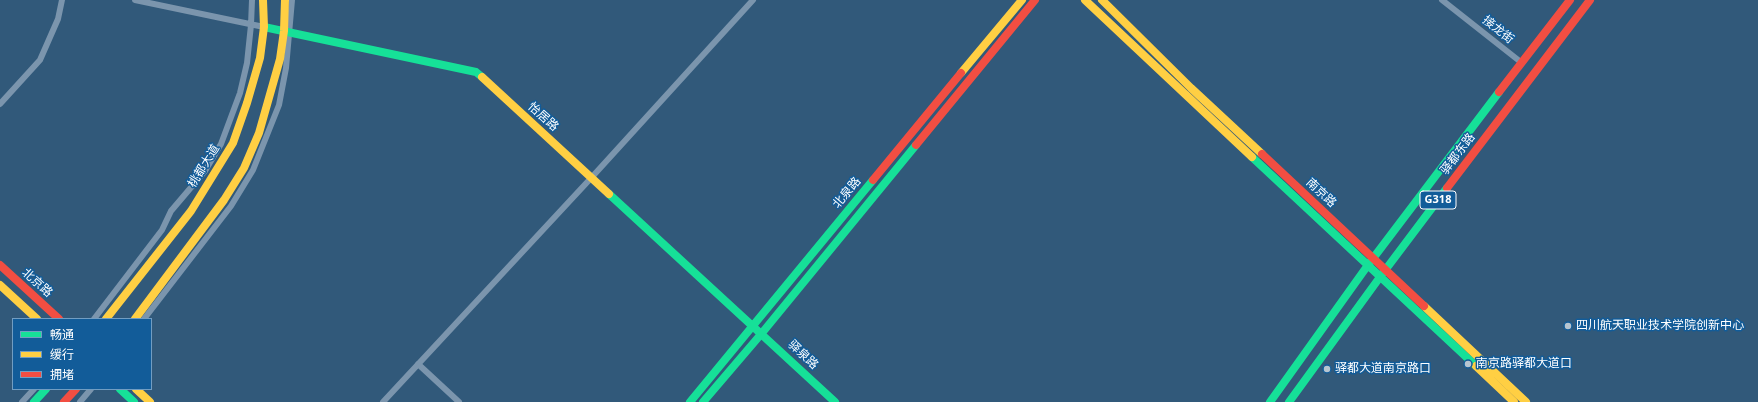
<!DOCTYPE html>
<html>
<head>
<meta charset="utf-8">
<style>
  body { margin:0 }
  #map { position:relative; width:1758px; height:402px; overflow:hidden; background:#31597a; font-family:"Open Sans","Noto Sans SC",sans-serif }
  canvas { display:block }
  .legend { position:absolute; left:12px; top:318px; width:140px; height:72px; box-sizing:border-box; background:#125c99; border:1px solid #719dc2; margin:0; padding:5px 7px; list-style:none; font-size:12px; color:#fff }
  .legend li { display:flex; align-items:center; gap:8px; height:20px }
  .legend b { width:20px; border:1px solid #719dc2 }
</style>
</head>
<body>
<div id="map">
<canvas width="1758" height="402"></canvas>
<ul class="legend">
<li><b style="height:5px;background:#16e098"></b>畅通</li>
<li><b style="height:5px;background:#ffcf43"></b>缓行</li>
<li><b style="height:5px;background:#f24e42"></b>拥堵</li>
</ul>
</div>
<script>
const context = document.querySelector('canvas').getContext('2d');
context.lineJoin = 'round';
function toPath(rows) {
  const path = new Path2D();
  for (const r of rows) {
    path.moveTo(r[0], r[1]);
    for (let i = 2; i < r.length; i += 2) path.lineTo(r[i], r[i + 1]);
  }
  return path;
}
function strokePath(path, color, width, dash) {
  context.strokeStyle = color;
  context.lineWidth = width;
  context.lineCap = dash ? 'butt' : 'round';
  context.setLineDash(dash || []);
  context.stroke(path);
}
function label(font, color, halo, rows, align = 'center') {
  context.font = font + ' "Open Sans","Noto Sans SC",sans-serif';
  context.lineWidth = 3;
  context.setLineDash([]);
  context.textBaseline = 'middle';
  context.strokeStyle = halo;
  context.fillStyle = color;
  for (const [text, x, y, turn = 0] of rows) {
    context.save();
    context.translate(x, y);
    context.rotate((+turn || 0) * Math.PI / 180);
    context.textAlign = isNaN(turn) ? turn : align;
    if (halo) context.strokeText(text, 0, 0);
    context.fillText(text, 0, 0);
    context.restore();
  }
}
strokePath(toPath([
  [135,0,264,27],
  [1442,0,1522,63],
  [0,104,40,60,58,19,62,0],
  [94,319,162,230,171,211,205,171,221,144,240,93,247,63,251,25,252,0],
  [144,319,231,206,253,170,279,105,286,68,292,0],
  [418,364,459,402],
  [22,402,34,389],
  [80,402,91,389],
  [383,402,592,177,753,0]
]), '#7b95ad', 6);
strokePath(toPath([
  [264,27,476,72,482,77],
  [1252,157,1476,366],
  [609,194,835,402],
  [120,389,134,402],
  [34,402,46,389],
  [690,402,873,180],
  [703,402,762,333,916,145],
  [1270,402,1368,265,1499,92],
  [1289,402,1380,277,1447,188]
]), '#16e098', 8);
strokePath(toPath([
  [1085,0,1252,157],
  [1102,0,1191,88,1262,154],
  [961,73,1022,0],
  [482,77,609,194],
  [0,285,37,319],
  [1424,306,1526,402],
  [106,319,191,211,233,143,247,103,260,58,264,27,263,0],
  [135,319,224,200,244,168,259,133,280,59,284,31,285,0],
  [1476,366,1514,402],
  [136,389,150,402]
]), '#ffcf43', 8);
strokePath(toPath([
  [1499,92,1570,0],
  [916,145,1035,0],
  [1262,154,1424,306],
  [873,180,961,73],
  [1447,188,1590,0],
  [0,265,59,319],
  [64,402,76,389]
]), '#f24e42', 8);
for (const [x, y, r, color] of [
  [1568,326,4,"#b7c5d0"],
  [1468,364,4,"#b7c5d0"],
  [1327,369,4,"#b7c5d0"]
]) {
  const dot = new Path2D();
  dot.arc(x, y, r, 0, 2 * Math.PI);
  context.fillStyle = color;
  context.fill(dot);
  strokePath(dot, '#125c99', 1.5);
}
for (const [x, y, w] of [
  [1438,200,36]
]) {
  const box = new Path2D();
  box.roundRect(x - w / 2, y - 9, w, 18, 3);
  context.fillStyle = '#125c99';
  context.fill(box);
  strokePath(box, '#fff', 1);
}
label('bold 11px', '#fff', null, [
  ["G318",1438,200]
]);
label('12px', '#fff', '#125c99', [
  ["接龙街",1498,30,38],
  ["怡居路",543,117,42],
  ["驿都东路",1458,154,-53],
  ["桃都大道",204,166,-58],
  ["北泉路",847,193,-50],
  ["南京路",1321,193,43],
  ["北京路",37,283,42],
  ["驿泉路",803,355,43]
]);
label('12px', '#fff', '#125c99', [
  ["四川航天职业技术学院创新中心",1576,326],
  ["南京路驿都大道口",1476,364],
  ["驿都大道南京路口",1335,369]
], 'left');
</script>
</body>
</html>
